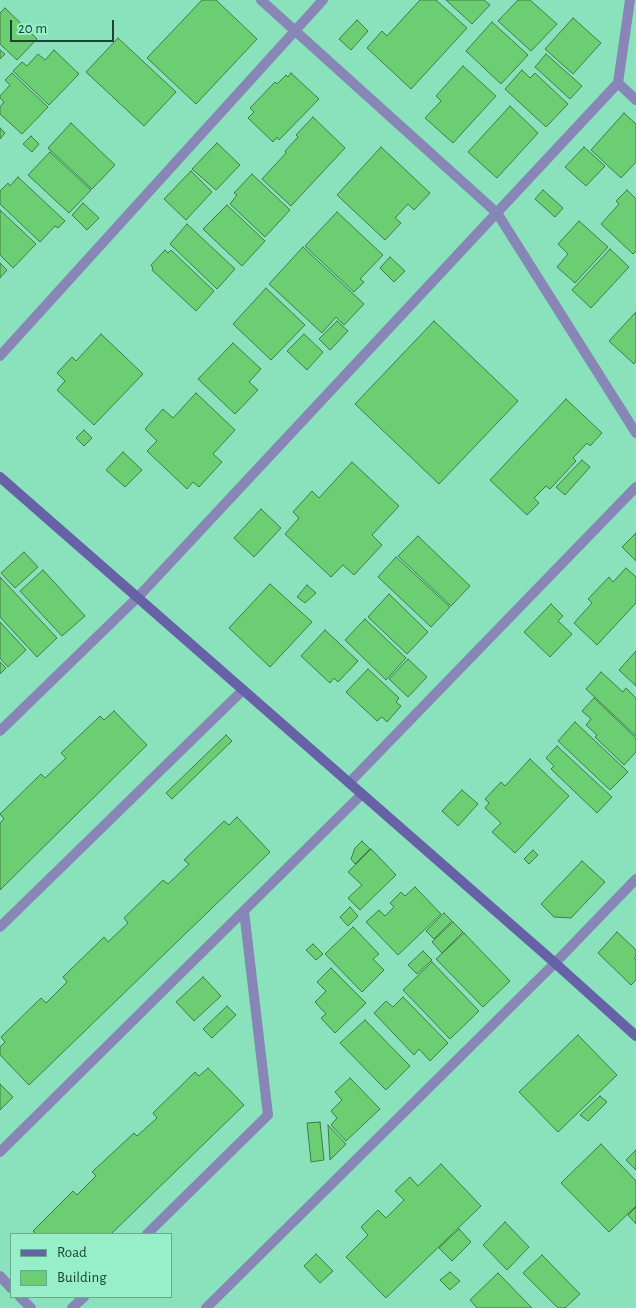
<!DOCTYPE html>
<html>
<head>
<meta charset="utf-8">
<style>
  body { margin:0 }
  #map { position:relative; width:636px; height:1308px; overflow:hidden; background:#8ae2bc; font-family:"Alegreya Sans",sans-serif }
  canvas { display:block }
  .legend { position:absolute; left:10px; top:1233px; width:162px; height:65px; box-sizing:border-box; background:#97efc9; border:1px solid #67aa8d; margin:0; padding:6px 9px; list-style:none; font-size:15px; color:#1e4334 }
  .legend li { display:flex; align-items:center; gap:10px; height:25px }
  .legend b { width:25px; border:1px solid #67aa8d }
  .scale { position:absolute; left:10px; top:20px; width:104px; height:22px; box-sizing:border-box; border:2px solid #1e4334; border-top:0; padding-left:6px; font-size:15px; line-height:18px; white-space:nowrap; color:#1e4334; -webkit-text-stroke:4px #97efc9; paint-order:stroke }
</style>
</head>
<body>
<div id="map">
<canvas width="636" height="1308"></canvas>
<ul class="legend">
<li><b style="height:6px;background:#6762a8"></b>Road</li>
<li><b style="height:14px;background:#6cce72"></b>Building</li>
</ul>
<div class="scale">20 m</div>
</div>
<script>
const context = document.querySelector('canvas').getContext('2d');
context.lineJoin = 'round';
function paint(path, color) {
  context.fillStyle = color;
  context.fill(path, 'evenodd');
}
function toPath(rows) {
  const path = new Path2D();
  for (const r of rows) {
    path.moveTo(r[0], r[1]);
    for (let i = 2; i < r.length; i += 2) path.lineTo(r[i], r[i + 1]);
  }
  return path;
}
function strokePath(path, color, width, dash) {
  context.strokeStyle = color;
  context.lineWidth = width;
  context.lineCap = dash ? 'butt' : 'round';
  context.setLineDash(dash || []);
  context.stroke(path);
}
const building = toPath([
  [202,0,216,0,257,39,196,104,147,58,202,0],
  [420,0,436,0,467,28,411,89,367,48,382,31,387,36,420,0],
  [446,0,484,0,490,5,472,24,446,0],
  [518,0,530,0,557,24,531,51,498,21,518,0],
  [5,8,37,39,17,60,0,44,0,13,5,8],
  [573,18,601,43,573,74,545,49,573,18],
  [357,20,368,31,351,50,339,39,357,20],
  [492,22,528,55,501,84,466,51,492,22],
  [118,38,176,92,144,126,86,72,118,38],
  [0,50,5,54,0,59,0,50],
  [54,50,79,74,49,105,13,71,22,62,27,66,38,54,45,60,54,50],
  [546,54,582,86,570,99,535,67,546,54],
  [463,66,496,96,453,143,425,118,441,101,436,96,463,66],
  [522,70,530,78,535,73,568,104,546,127,505,89,522,70],
  [12,73,48,107,22,134,0,114,0,107,4,102,0,98,0,96,10,85,5,80,12,73],
  [291,73,319,99,279,140,277,137,273,142,248,118,254,112,250,108,275,82,277,84,286,75,288,77,291,73],
  [510,106,538,133,497,178,468,152,510,106],
  [624,113,636,124,636,162,621,178,591,150,624,113],
  [313,117,345,148,291,206,262,179,286,153,285,151,298,137,296,135,313,117],
  [71,123,115,165,92,189,48,148,71,123],
  [0,128,5,133,0,139,0,128],
  [31,136,39,144,32,152,23,144,31,136],
  [217,143,240,165,216,190,192,169,217,143],
  [381,147,430,193,414,210,408,204,395,218,401,223,385,240,337,195,381,147],
  [584,147,605,166,586,186,565,167,584,147],
  [50,152,91,190,69,213,28,175,50,152],
  [191,171,212,192,186,220,164,199,191,171],
  [252,174,290,210,265,237,230,204,237,195,234,193,252,174],
  [18,177,65,221,58,228,55,226,40,242,0,204,0,191,8,183,10,186,18,177],
  [543,190,563,208,555,217,535,199,543,190],
  [627,190,636,199,636,251,633,254,601,224,619,204,616,201,627,190],
  [83,203,99,218,87,230,72,215,83,203],
  [227,205,265,241,242,266,203,229,227,205],
  [0,210,36,244,13,268,0,255,0,210],
  [337,212,383,255,360,279,364,282,354,292,305,246,337,212],
  [579,221,608,247,575,283,557,267,568,254,558,244,579,221],
  [187,224,235,269,217,289,170,244,187,224],
  [303,247,364,304,344,325,336,317,322,333,269,284,303,247],
  [610,249,629,267,591,308,572,290,610,249],
  [165,250,168,253,171,250,214,291,196,311,152,270,153,268,151,265,165,250],
  [390,257,405,271,394,282,380,268,390,257],
  [0,263,7,270,0,278,0,263],
  [266,288,305,325,271,360,233,324,266,288],
  [636,312,636,361,634,364,609,341,636,312],
  [337,321,348,331,330,350,319,339,337,321],
  [434,321,518,401,439,484,355,404,434,321],
  [101,334,143,374,94,425,57,390,65,381,57,373,72,357,76,361,101,334],
  [304,334,323,352,307,370,287,351,304,334],
  [233,343,261,369,249,382,258,390,235,414,198,379,233,343],
  [196,393,235,430,213,454,222,462,199,487,193,482,187,489,147,451,157,441,145,429,163,409,173,418,196,393],
  [566,399,602,433,590,446,587,443,573,458,576,461,550,489,546,486,534,498,539,503,527,515,490,480,566,399],
  [84,430,92,438,84,446,76,438,84,430],
  [123,452,142,470,125,487,106,470,123,452],
  [582,460,590,467,565,495,556,487,582,460],
  [352,462,399,506,372,535,382,545,354,575,343,565,331,577,285,534,299,518,293,512,312,491,319,498,352,462],
  [261,509,281,528,254,557,234,538,261,509],
  [636,533,636,561,622,547,636,533],
  [418,536,470,586,451,606,398,556,418,536],
  [24,552,38,567,15,588,1,573,24,552],
  [396,557,450,607,431,627,378,577,396,557],
  [626,568,636,577,636,603,597,645,574,623,592,603,588,599,609,577,613,582,626,568],
  [43,570,85,616,62,636,20,591,43,570],
  [0,577,57,638,37,657,0,617,0,577],
  [270,584,312,622,270,667,229,628,270,584],
  [307,585,316,593,305,603,297,597,307,585],
  [389,594,428,632,407,654,368,617,389,594],
  [551,604,563,616,558,621,572,634,550,657,524,632,551,604],
  [365,619,406,658,386,680,345,640,365,619],
  [0,622,26,650,8,667,0,658,0,622],
  [325,630,358,661,338,682,334,678,330,683,301,656,325,630],
  [636,651,636,686,619,670,636,651],
  [408,659,427,677,408,697,389,679,408,659],
  [0,662,6,668,0,674,0,662],
  [368,669,399,698,396,702,401,706,387,722,382,717,377,721,346,692,368,669],
  [601,672,623,692,626,688,636,698,636,736,586,689,601,672],
  [594,698,636,738,636,752,624,765,595,737,597,735,586,725,591,719,582,711,594,698],
  [114,711,147,745,0,890,0,823,4,819,0,814,41,774,45,778,66,758,61,753,100,716,104,720,114,711],
  [575,722,628,772,610,790,558,741,575,722],
  [226,735,232,741,172,799,166,793,226,735],
  [557,746,612,797,597,813,551,769,554,766,546,758,557,746],
  [530,759,569,796,515,853,492,832,501,823,485,808,489,803,485,799,501,782,505,786,530,759],
  [462,790,478,804,458,826,442,811,462,790],
  [237,817,270,852,29,1085,0,1055,0,1047,5,1042,1,1037,41,998,46,1003,67,982,63,977,104,937,108,942,128,923,124,918,163,880,168,884,189,864,184,860,224,821,229,825,237,817],
  [362,841,370,849,355,864,351,859,355,848,362,841],
  [371,849,396,875,360,910,348,898,362,885,348,872,371,849],
  [533,850,538,855,529,864,524,859,533,850],
  [582,861,605,882,571,918,554,917,541,904,582,861],
  [415,887,441,914,398,955,366,922,379,910,385,916,394,907,390,903,401,892,405,896,415,887],
  [350,907,358,916,348,926,340,917,350,907],
  [444,913,452,921,434,939,426,931,444,913],
  [453,922,463,932,442,953,432,942,453,922],
  [353,927,379,954,373,959,384,970,362,992,325,954,353,927],
  [617,932,636,950,636,956,634,958,636,959,636,980,631,985,598,953,617,932],
  [464,933,510,981,483,1007,436,959,464,933],
  [313,944,323,954,316,960,306,950,313,944],
  [423,951,432,960,417,974,408,965,423,951],
  [432,962,479,1011,450,1039,403,990,432,962],
  [331,968,366,1003,335,1033,321,1018,326,1014,315,1002,326,991,317,982,331,968],
  [203,977,221,996,194,1021,176,1002,203,977],
  [403,997,448,1043,430,1061,419,1049,414,1055,374,1013,386,1001,393,1007,403,997],
  [227,1006,236,1015,212,1038,203,1029,227,1006],
  [365,1020,410,1066,386,1090,340,1043,365,1020],
  [578,1035,617,1075,558,1132,519,1092,578,1035],
  [208,1068,244,1105,111,1234,36,1234,33,1231,73,1191,77,1195,96,1176,92,1172,134,1133,137,1136,157,1118,153,1113,195,1072,199,1076,208,1068],
  [350,1078,380,1109,346,1141,331,1125,337,1118,331,1111,342,1100,335,1092,350,1078],
  [0,1084,13,1097,0,1110,0,1084],
  [600,1096,607,1102,588,1121,580,1115,600,1096],
  [320,1122,324,1160,311,1162,307,1123,320,1122],
  [328,1125,346,1144,330,1160,328,1125],
  [601,1144,636,1181,636,1206,609,1232,561,1183,601,1144],
  [636,1150,636,1170,626,1160,636,1150],
  [441,1164,481,1206,386,1298,346,1257,368,1235,361,1227,378,1210,386,1218,404,1200,395,1191,410,1177,418,1186,441,1164],
  [636,1207,636,1224,628,1215,636,1207],
  [505,1222,529,1247,507,1270,483,1245,505,1222],
  [459,1229,471,1242,452,1261,439,1248,459,1229],
  [316,1254,333,1271,320,1283,304,1266,316,1254],
  [542,1255,580,1294,565,1308,558,1308,523,1273,542,1255],
  [450,1272,460,1281,450,1290,440,1280,450,1272],
  [498,1273,532,1308,477,1308,470,1300,498,1273]
]);
paint(building, '#6cce72');
strokePath(building, '#427a45', 1);
strokePath(toPath([
  [0,927,243,690],
  [0,1152,362,794],
  [147,1234,268,1115,244,911],
  [0,1276,11,1288],
  [20,1297,31,1308],
  [72,1308,84,1297]
]), '#8786b6', 10);
strokePath(toPath([
  [261,0,497,213,636,433],
  [618,83,630,0],
  [0,356,323,0],
  [0,731,138,597,618,83,636,100],
  [349,783,636,487],
  [206,1308,555,963,636,879]
]), '#8786b6', 10);
strokePath(toPath([
  [0,477,555,963,636,1036]
]), '#6762a8', 10);
</script>
</body>
</html>
